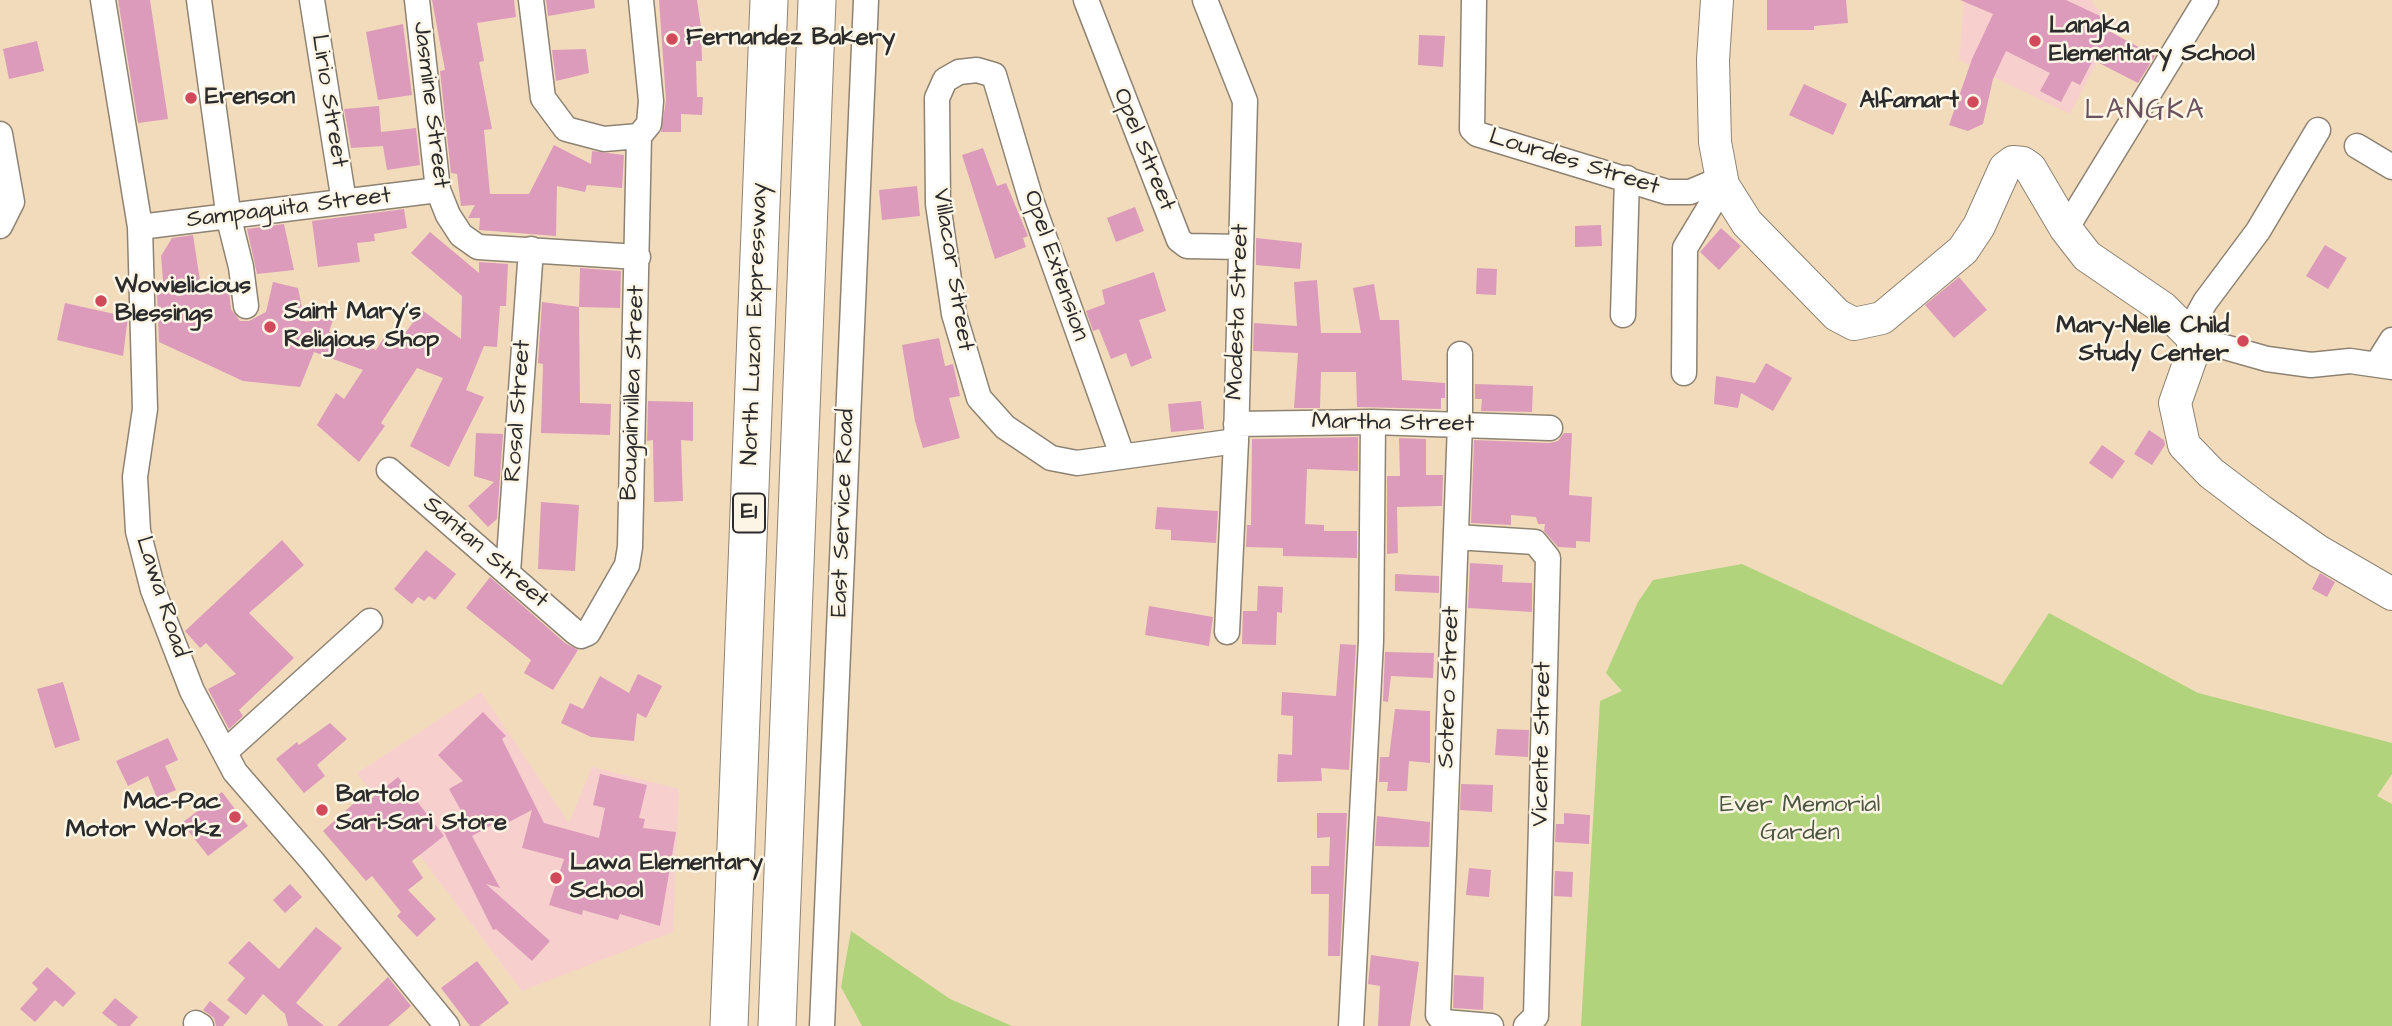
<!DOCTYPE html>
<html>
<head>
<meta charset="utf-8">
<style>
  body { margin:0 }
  canvas { display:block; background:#f1dbbb }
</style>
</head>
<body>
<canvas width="2392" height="1026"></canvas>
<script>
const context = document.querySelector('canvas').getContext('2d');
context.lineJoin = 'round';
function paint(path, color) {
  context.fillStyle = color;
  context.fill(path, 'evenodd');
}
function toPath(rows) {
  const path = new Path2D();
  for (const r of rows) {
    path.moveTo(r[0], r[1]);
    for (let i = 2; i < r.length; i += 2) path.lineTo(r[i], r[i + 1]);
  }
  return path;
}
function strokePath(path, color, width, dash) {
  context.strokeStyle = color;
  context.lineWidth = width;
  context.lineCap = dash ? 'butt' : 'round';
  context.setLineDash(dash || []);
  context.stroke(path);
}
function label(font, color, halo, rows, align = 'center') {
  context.font = font + ' "Architects Daughter",sans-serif';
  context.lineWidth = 5;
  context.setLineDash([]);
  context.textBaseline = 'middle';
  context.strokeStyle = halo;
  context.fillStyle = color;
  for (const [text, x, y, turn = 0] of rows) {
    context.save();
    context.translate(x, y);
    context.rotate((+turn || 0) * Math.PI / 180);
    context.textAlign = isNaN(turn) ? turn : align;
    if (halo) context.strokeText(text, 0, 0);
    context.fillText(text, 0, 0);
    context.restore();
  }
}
paint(toPath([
  [1964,0,2092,0,2095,7,2118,21,2070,114,1959,60],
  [481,692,569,823,592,767,679,789,673,932,522,991,357,773]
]), '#f7d0ce');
paint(toPath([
  [1742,564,2002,685,2049,613,2198,693,2392,743,2392,774,2377,796,2392,804,2392,1026,1581,1026,1600,701,1622,691,1606,673,1638,602,1653,580],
  [851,931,950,999,1012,1026,862,1026,841,987]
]), '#b0d37c');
paint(toPath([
  [118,0,150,0,168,119,138,123],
  [432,0,514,0,516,17,477,23,484,61,479,62,492,129,484,130,490,194,529,194,554,145,591,164,592,151,624,155,622,188,587,185,585,192,557,186,556,236,479,230,480,218,468,218,475,205,461,206,457,174,451,173,440,71,445,70],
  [546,0,594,0,595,8,548,16],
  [659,0,697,0,701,27,702,61,696,61,697,97,703,97,702,115,681,114,681,132,661,132,666,100],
  [1767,0,1846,0,1848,23,1814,26,1814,30,1767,30],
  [1960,0,2066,0,2113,22,2109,31,2155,56,2138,83,2093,60,2080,85,2072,81,2061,102,2040,91,2050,73,2006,51,1993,79,1983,124,1968,131,1949,125,1972,59,1993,14],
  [403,24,412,95,378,100,366,32],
  [1419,35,1445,36,1443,67,1418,65],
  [37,41,44,71,9,79,3,49],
  [586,49,589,73,556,81,552,50],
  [1804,84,1847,104,1833,135,1789,115],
  [379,106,381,132,416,128,420,165,387,170,383,146,351,148,344,109],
  [983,148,997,186,1006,183,1028,236,1023,238,1026,247,995,259,962,155],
  [917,186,920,216,882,220,879,190],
  [1135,207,1144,231,1116,242,1107,218],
  [404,209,407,228,374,234,375,241,357,243,360,262,318,267,312,221],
  [284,224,294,270,257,274,247,229],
  [1601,225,1602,246,1575,247,1575,226],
  [1721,228,1741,246,1719,270,1700,252],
  [430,232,479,273,479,262,508,264,506,306,500,306,497,347,484,346,466,390,484,397,449,467,410,446,443,378,417,368,381,423,385,426,359,462,317,425,336,393,344,399,363,370,314,352,300,387,243,381,159,342,157,293,164,292,161,256,172,238,193,235,201,287,228,283,231,309,240,321,249,321,266,312,273,282,298,288,305,322,334,317,329,332,376,350,383,339,395,347,422,310,461,339,462,296,411,253],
  [1256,238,1302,243,1300,269,1256,265],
  [2325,245,2347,258,2328,289,2306,276],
  [580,268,621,271,620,308,579,307],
  [1477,268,1497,269,1496,295,1476,294],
  [1154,272,1166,311,1139,320,1152,358,1131,367,1126,353,1111,359,1099,329,1093,331,1086,311,1105,304,1102,290],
  [1959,277,1987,310,1954,338,1925,305],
  [1317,280,1321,333,1361,333,1353,288,1374,284,1380,320,1399,320,1402,380,1445,383,1445,398,1441,398,1441,409,1357,407,1356,372,1321,372,1320,408,1294,408,1298,353,1253,351,1254,323,1297,326,1294,282],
  [542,302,579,307,580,403,611,404,610,435,541,433,543,364,538,363],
  [65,303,128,317,123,356,57,340],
  [939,338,945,366,953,364,960,396,949,398,960,438,923,448,915,421,902,345],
  [1766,363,1792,378,1773,411,1741,393,1738,408,1714,404,1716,376,1755,383],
  [1475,384,1533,386,1532,412,1481,411,1482,399,1475,399],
  [648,401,693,402,693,441,681,440,683,501,654,502,653,440,647,441],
  [1201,401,1204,429,1171,432,1168,404],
  [2149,430,2164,440,2165,445,2152,465,2134,454],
  [476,433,503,434,497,519,488,527,468,506,494,482,474,476],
  [1564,433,1572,433,1569,495,1592,497,1590,542,1576,541,1576,548,1558,547,1544,531,1545,524,1538,524,1536,517,1511,515,1511,525,1471,523,1474,440,1550,443,1558,441],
  [1358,437,1358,471,1307,469,1305,524,1324,525,1324,531,1357,531,1357,558,1283,556,1283,548,1246,547,1247,525,1251,525,1252,439],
  [1399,438,1426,439,1426,475,1443,475,1442,506,1397,507,1398,553,1387,554,1387,476,1400,476],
  [2102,445,2125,461,2112,479,2089,463],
  [541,502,579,505,575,571,538,569],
  [1157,507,1218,511,1216,543,1171,540,1171,530,1155,529],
  [282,540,304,565,249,613,294,658,239,710,243,716,229,729,208,689,236,674,206,643,200,648,185,631],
  [426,550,456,574,435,600,429,596,424,601,418,597,412,604,394,589],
  [1470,563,1503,565,1502,582,1532,583,1532,612,1468,608],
  [2320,573,2335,582,2327,597,2312,589],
  [1395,574,1439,576,1439,593,1395,591],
  [490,577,565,643,578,650,553,690,524,673,531,660,466,608],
  [1258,586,1283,587,1282,613,1277,612,1276,645,1242,644,1243,611,1257,611],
  [1149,606,1213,617,1209,646,1145,635],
  [1340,644,1356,645,1349,770,1321,768,1322,781,1277,782,1278,754,1292,755,1293,716,1281,715,1282,692,1336,696],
  [1385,652,1434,653,1433,678,1391,676,1388,702,1383,701],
  [638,674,662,686,646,718,637,713,634,741,591,737,561,723,570,703,583,709,600,676,629,693],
  [63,682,80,740,55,748,37,689],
  [1395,709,1430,711,1430,763,1409,761,1407,791,1387,791,1388,782,1379,782,1380,757,1389,757],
  [483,712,506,736,502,739,544,823,599,838,605,808,593,805,600,774,647,785,639,818,645,819,643,828,676,832,660,926,620,914,618,920,583,910,582,915,549,905,564,859,522,848,532,810,507,823,505,818,472,836,500,888,486,884,550,941,532,961,496,929,493,930,441,826,463,814,449,789,463,781,438,755],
  [330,723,347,739,317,765,325,776,304,793,276,759,297,742,299,745],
  [1497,729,1529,730,1528,757,1495,755],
  [168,738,178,760,165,766,176,790,157,798,148,776,128,786,116,761],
  [398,777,444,836,412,861,423,878,408,890,436,919,417,937,397,916,401,912,372,876,366,881,323,831,362,796,367,802],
  [1461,784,1493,785,1492,812,1460,810],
  [222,792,248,826,208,856,182,823],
  [1317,813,1347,813,1340,956,1328,956,1329,894,1311,894,1311,866,1329,866,1330,837,1317,838],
  [1564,813,1590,815,1589,844,1555,842,1556,824,1564,824],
  [1377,816,1430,822,1429,847,1375,846],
  [1469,868,1491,870,1489,897,1466,895],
  [1555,871,1573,872,1572,897,1554,896],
  [290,884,302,897,285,913,273,900],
  [316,927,342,948,296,1003,324,1026,288,1026,285,1014,263,994,246,1015,227,1000,245,978,228,963,249,941,279,969],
  [1371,955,1419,962,1410,1026,1378,1026,1380,986,1368,984],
  [477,961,509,1003,479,1026,470,1026,441,988],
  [47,967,76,993,63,1007,55,1000,35,1022,20,1009,38,989,32,983],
  [1454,975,1484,977,1483,1010,1453,1008],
  [388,977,411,1006,388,1026,337,1026],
  [115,998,138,1017,130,1026,118,1026,102,1013],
  [210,1001,230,1017,223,1026,216,1026,214,1018,203,1010]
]), '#dd9bbb');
const minor = toPath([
  [103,0,140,227,145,409,135,477,138,531,153,590,192,691,235,772,313,862,447,1026],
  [199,0,229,219,241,267,246,306],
  [312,0,344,202],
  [417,0,438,190,448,215,461,235,478,247,638,257],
  [531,0,543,98,566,129,604,139,639,136,649,124,651,101,641,0],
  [1086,0,1179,240,1187,246,1241,247],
  [1205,0,1245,101,1236,441,1227,632],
  [1474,0,1472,129,1477,134,1667,192,1690,192,1721,179],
  [0,134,12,202,0,226],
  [2357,146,2392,167],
  [140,227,438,190],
  [2066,229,2206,0],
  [1623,315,1627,178],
  [2189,331,2205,302,2258,231,2318,130],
  [2193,338,2267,359,2311,365,2350,361,2392,367],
  [1460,354,1460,424,1438,1015,1444,1022,1491,1026],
  [2377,364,2392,340],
  [1684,373,1685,248,1723,185],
  [1236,424,1373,422,1550,428],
  [1122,455,1031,200,994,75,977,70,959,72,945,80,937,98,938,204,954,314,979,398,1005,427,1051,458,1077,463,1236,441],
  [389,470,575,632,581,636,588,633,627,565,630,547,639,136],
  [1456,537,1535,542,1548,558,1536,1016,1526,1026],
  [508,572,531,249],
  [225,752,370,621],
  [196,1023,201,1026],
  [822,1026,866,0],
  [1351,1026,1371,641,1373,422]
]);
const major = toPath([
  [1717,0,1713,60,1715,142,1723,185,1747,223,1837,315,1854,324,1882,318,1963,250,1979,226,2005,168,2013,162,2023,163,2030,168,2066,229,2087,256,2163,308,2193,338,2193,352,2175,403,2184,445,2211,473,2261,511,2318,551,2392,594]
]);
const highway = toPath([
  [729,1026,769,0],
  [777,1026,817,0]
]);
strokePath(minor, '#8e8373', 27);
strokePath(major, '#8e8373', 34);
strokePath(highway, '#8e8373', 39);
strokePath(minor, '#fff', 24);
strokePath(major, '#fff', 32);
strokePath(highway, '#fff', 37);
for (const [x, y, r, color] of [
  [672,39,7,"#d1495b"],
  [2035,41,7,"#d1495b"],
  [191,98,7,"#d1495b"],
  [1973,102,7,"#d1495b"],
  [101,301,7,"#d1495b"],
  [270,327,7,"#d1495b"],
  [2243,341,7,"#d1495b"],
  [322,810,7,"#d1495b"],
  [235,817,7,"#d1495b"],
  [556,878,7,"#d1495b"]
]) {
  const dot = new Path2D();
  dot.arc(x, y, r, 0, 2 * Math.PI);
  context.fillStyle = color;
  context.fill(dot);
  strokePath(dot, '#fcf5e5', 2.5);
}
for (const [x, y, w] of [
  [749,513,32]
]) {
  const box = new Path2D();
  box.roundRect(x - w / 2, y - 19.5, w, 39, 5);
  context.fillStyle = '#fcf5e5';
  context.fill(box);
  strokePath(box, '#2b2b2b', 2);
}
label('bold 23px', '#2b2b2b', null, [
  ["E1",749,513]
]);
label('bold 24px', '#2b2b2b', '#fcf5e5', [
  ["Langka",2049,27],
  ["Elementary School",2049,55],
  ["Fernandez Bakery",686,39],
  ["Erenson",205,98],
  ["Alfamart",1959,102,"right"],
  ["Wowielicious",115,287],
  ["Blessings",115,315],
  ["Saint Mary's",284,313],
  ["Religious Shop",284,341],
  ["Mary-Nelle Child",2229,327,"right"],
  ["Study Center",2229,355,"right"],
  ["Bartolo",336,796],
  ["Sari-Sari Store",336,824],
  ["Mac-Pac",221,803,"right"],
  ["Motor Workz",221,831,"right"],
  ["Lawa Elementary",570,864],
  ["School",570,892]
], 'left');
label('24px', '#2b2b2b', '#fcf5e5', [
  ["Lirio Street",328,101,81],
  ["Jasmine Street",430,105,83],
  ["Opel Street",1143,150,68],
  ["Lourdes Street",1574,163,17],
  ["Sampaguita Street",289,209,-7],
  ["Opel Extension",1055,266,71],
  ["Villacor Street",952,270,81],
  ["Modesta Street",1239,312,-88],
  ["North Luzon Expressway",756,324,-88],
  ["Bougainvillea Street",634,393,-88],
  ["Rosal Street",519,411,-86],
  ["Martha Street",1393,424,1],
  ["East Service Road",844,513,-88],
  ["Santan Street",485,553,41],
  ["Lawa Road",161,597,72],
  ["Sotero Street",1450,687,-88],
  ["Vicente Street",1543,744,-89]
]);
label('24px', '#4c553f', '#fcf5e5', [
  ["Ever Memorial",1800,806],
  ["Garden",1800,834]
]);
context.letterSpacing = '2px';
label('28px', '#69525d', '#fcf5e5', [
  ["LANGKA",2145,112]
]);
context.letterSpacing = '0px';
</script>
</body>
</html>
